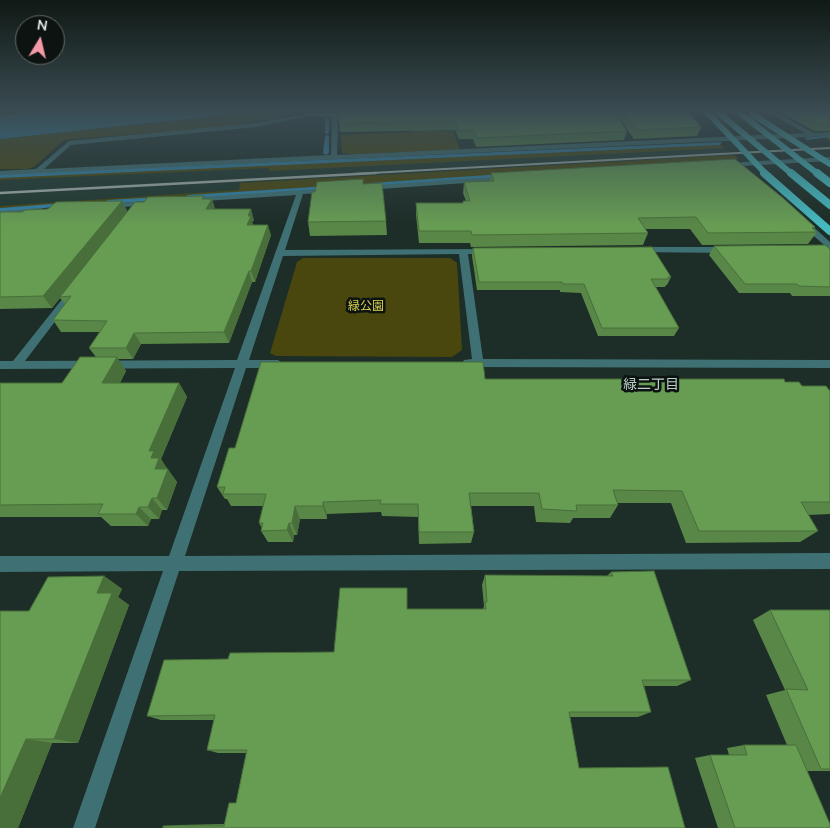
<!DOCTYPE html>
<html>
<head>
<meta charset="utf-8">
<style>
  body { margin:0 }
  #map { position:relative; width:830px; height:828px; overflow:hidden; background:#1d2d27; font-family:"Nunito Sans",sans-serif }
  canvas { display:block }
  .north { position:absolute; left:15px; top:15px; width:50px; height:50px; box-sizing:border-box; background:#0c1311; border:1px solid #626a67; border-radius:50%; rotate:9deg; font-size:14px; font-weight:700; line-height:20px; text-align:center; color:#e3ece8 }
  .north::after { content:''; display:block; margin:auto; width:18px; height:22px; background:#f49aa6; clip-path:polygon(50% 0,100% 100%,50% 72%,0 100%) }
</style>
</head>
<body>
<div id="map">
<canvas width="830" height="828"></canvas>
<div class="north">N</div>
</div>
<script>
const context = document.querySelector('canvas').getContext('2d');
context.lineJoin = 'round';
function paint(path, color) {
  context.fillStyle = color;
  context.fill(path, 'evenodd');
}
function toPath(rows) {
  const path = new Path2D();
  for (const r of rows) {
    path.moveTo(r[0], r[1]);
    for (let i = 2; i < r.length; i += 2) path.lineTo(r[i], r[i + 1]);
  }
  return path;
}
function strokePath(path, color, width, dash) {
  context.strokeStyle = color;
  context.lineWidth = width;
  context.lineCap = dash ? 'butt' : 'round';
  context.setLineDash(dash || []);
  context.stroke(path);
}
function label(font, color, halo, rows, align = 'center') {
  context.font = font + ' "Nunito Sans","Noto Sans JP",sans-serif';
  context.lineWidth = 5;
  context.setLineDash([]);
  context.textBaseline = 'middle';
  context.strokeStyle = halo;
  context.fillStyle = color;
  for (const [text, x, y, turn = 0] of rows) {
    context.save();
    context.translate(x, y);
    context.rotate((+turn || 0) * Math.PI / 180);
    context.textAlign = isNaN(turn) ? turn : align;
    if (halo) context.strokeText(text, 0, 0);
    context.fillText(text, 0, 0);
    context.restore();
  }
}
paint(toPath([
  [720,144,739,159,0,208,0,177]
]), '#20382f');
paint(toPath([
  [243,110,308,110,289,116,222,127,64,140,35,166,28,169,0,169,0,139,206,117],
  [430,115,436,131,453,131,460,150,351,154,342,153,341,135,412,132,407,116],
  [720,144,725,148,269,171,269,168,0,180,0,177],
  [734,155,739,159,0,208,0,206,239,190,240,183],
  [303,258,450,258,457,263,462,350,452,357,276,356,270,353,297,262]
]), '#4a470e');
paint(toPath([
  [35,110,243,110,206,117,0,139,0,117]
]), '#3383a9');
paint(toPath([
  [327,118,329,119,329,133,327,134,325,133,325,119,327,118],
  [327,135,329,136,329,153,326,155,323,153,325,136,327,135],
  [830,135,830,137,807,140,804,138,830,135],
  [722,142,720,145,0,178,0,174,722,142],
  [503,174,506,176,505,177,370,187,367,185,370,183,503,174],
  [328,186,330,187,330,189,188,199,185,197,188,195,328,186],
  [159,197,161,198,161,200,108,204,105,202,108,200,159,197],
  [64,203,67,205,66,206,0,212,0,208,64,203]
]), '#3383a9');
paint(toPath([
  [315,110,324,110,315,114,356,112,359,114,338,117,337,155,805,133,764,110,771,110,814,133,830,132,830,136,0,175,0,171,36,169,69,141,256,123,303,115,315,110],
  [308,116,332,117,331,155,44,169,71,145,256,127,308,116],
  [830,157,830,161,725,167,722,165,725,163,830,157],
  [506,176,510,178,509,180,366,190,362,188,366,186,506,176],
  [331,188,334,188,334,192,303,194,285,250,493,249,494,251,490,254,468,254,483,359,830,360,830,368,468,367,462,363,464,360,472,359,459,254,283,256,249,360,278,360,284,364,278,368,246,368,185,556,830,553,830,569,179,571,95,828,73,828,163,571,0,572,0,556,169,556,235,368,0,369,0,361,13,361,71,288,74,287,79,290,25,361,237,360,296,195,189,202,185,200,189,198,331,188],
  [149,201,153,203,152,205,107,208,103,206,107,204,149,201],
  [39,208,42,208,42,212,0,215,0,211,39,208],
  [801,221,807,221,830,242,830,250,801,225,801,221],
  [637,247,730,247,734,250,730,253,634,252,634,248,637,247]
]), '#3f7174');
strokePath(toPath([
  [353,174,830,148]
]), '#a3aeaa', 2);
strokePath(toPath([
  [0,193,376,173]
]), '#a3aeaa', 2.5);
strokePath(toPath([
  [705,110,766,174],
  [715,110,792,174],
  [736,110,818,174],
  [752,114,830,164]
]), '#45b9c0', 6);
strokePath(toPath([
  [764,173,830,231],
  [791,173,830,205],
  [817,173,830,183]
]), '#45b9c0', 8);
paint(toPath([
  [338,110,613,110,627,131,624,140,476,147,473,139,459,139,455,130,340,132],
  [614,110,686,110,701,127,697,136,634,139],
  [776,110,830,110,830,131,814,131],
  [830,133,830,140,827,138],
  [491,173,815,227,813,229,817,232,808,244,702,245,690,229,645,229,648,233,643,245,471,247,470,243,419,243,416,215,416,203,463,203,463,201,466,201,463,193,464,182,490,181],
  [363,184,386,221,387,235,310,236,308,222],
  [205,199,212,199,215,209,254,220,252,222,253,225,271,235,255,282,252,282,229,343,141,344,133,359,118,359,126,371,120,383,179,383,187,397,161,459,164,464,177,482,167,510,162,510,159,519,151,519,148,526,111,526,101,517,0,517,0,383,62,383,96,357,89,348,100,332,61,332,53,320,65,304,60,298,52,308,0,309,0,212,22,212,122,201,127,212],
  [714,246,830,249,830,296,792,296,790,293,739,293,709,255],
  [473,248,671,277,667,285,666,285,665,287,656,287,679,328,674,336,598,336,581,293,560,292,560,290,477,290,472,256],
  [485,379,785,382,802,386,830,391,830,514,808,515,818,531,800,542,686,543,671,503,617,503,618,505,610,518,573,518,570,523,536,522,534,506,471,506,474,532,471,543,419,544,418,517,382,516,381,512,327,514,327,519,300,519,297,535,294,535,293,542,268,542,261,531,262,528,259,523,263,506,231,506,227,499,225,499,217,487,235,448],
  [611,572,691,680,677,686,644,686,651,712,638,717,570,717,579,768,685,828,163,826,178,825,224,824,236,803,246,753,218,753,207,750,214,720,161,720,147,716,228,659,334,652,407,609,483,609,484,606,482,585,485,575,607,576],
  [104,576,122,589,118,597,129,605,78,743,52,743,18,828,29,611],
  [770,610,830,610,830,771,807,771,830,828,718,828,695,758,710,755,729,755,727,748,744,745,787,745,766,695,785,690,753,620]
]), '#598747');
paint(toPath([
  [212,199,215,210,206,209],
  [122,201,128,212,60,297,60,298,52,308,43,296],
  [251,209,254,220,252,222,254,226,247,225,248,216],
  [268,225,271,235,255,282,251,271],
  [249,271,252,282,229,343,224,332],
  [134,333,141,344,133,359,126,348],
  [117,357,126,371,112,397,102,383],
  [179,383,187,397,161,459,164,464,177,482,167,510,157,498,155,469,149,451],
  [152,498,162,510,159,519,148,507],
  [323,502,327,514,327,519,323,506],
  [295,506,300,519,297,535,292,523],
  [139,507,151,519,148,526,136,514],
  [289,523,294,535,293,542,287,530],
  [104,576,122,589,118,597,129,605,78,743,54,739,97,593],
  [26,739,52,743,18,828,0,828,0,798]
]), '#486e3a');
const building = toPath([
  [339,110,613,110,627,131,477,138,473,130,459,130,455,121,339,123,339,110],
  [623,110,686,110,701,127,637,130,623,110],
  [792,110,830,110,830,124,819,124,792,110],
  [735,159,783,198,815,227,812,228,817,232,708,233,696,217,638,218,648,233,472,235,471,231,419,231,416,203,463,203,463,201,470,201,464,182,494,181,491,173,735,159],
  [363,179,363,184,382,183,386,221,308,222,312,192,315,192,317,182,363,179],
  [204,196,202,199,212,199,206,209,251,209,248,216,251,216,247,225,268,225,251,271,249,271,224,332,134,333,126,348,89,348,107,321,53,320,71,296,60,297,135,202,144,202,148,197,204,196],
  [122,201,43,296,0,297,0,212,22,212,25,210,48,209,56,202,122,201],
  [825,245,830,249,830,287,799,286,797,284,745,284,714,246,825,245],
  [652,247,671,277,668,277,669,279,651,279,679,328,602,328,584,284,563,284,562,282,479,282,473,248,652,247],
  [80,357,117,357,102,383,179,383,149,451,154,451,151,458,159,458,155,469,168,469,157,498,152,498,148,507,139,507,136,514,98,514,103,504,0,505,0,383,62,383,80,357],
  [261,362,483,362,485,379,784,379,785,382,799,382,802,386,826,386,830,391,830,502,801,502,818,531,699,531,682,491,613,490,618,505,576,505,577,511,542,509,539,493,469,493,474,532,419,532,418,504,380,504,381,500,323,502,323,506,295,506,292,523,289,523,287,530,261,531,263,523,259,523,266,494,223,494,225,487,217,487,229,448,235,448,261,362],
  [654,571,691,680,642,680,651,712,569,712,579,768,668,767,685,828,163,828,163,826,224,826,229,803,236,803,247,750,207,750,215,715,147,716,164,660,228,659,230,653,334,652,340,588,407,588,407,609,486,609,485,602,487,602,485,575,613,576,611,572,654,571],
  [104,576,97,593,112,593,54,739,26,739,0,798,0,611,29,611,48,577,104,576],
  [770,610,830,610,830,769,821,769,786,689,808,690,770,610],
  [744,745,796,745,830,824,830,828,735,828,710,755,747,755,744,745]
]);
paint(building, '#679d53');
strokePath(building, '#486e3a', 1);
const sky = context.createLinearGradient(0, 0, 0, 226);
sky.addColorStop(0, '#101915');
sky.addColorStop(0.49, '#3a4c52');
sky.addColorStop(1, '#3a4c5200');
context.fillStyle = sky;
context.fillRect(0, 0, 830, 226);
label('12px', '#dad34f', '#0c1311', [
  ["緑公園",366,307]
]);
label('14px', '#bccfc7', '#0c1311', [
  ["緑二丁目",651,386]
]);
</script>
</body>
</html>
